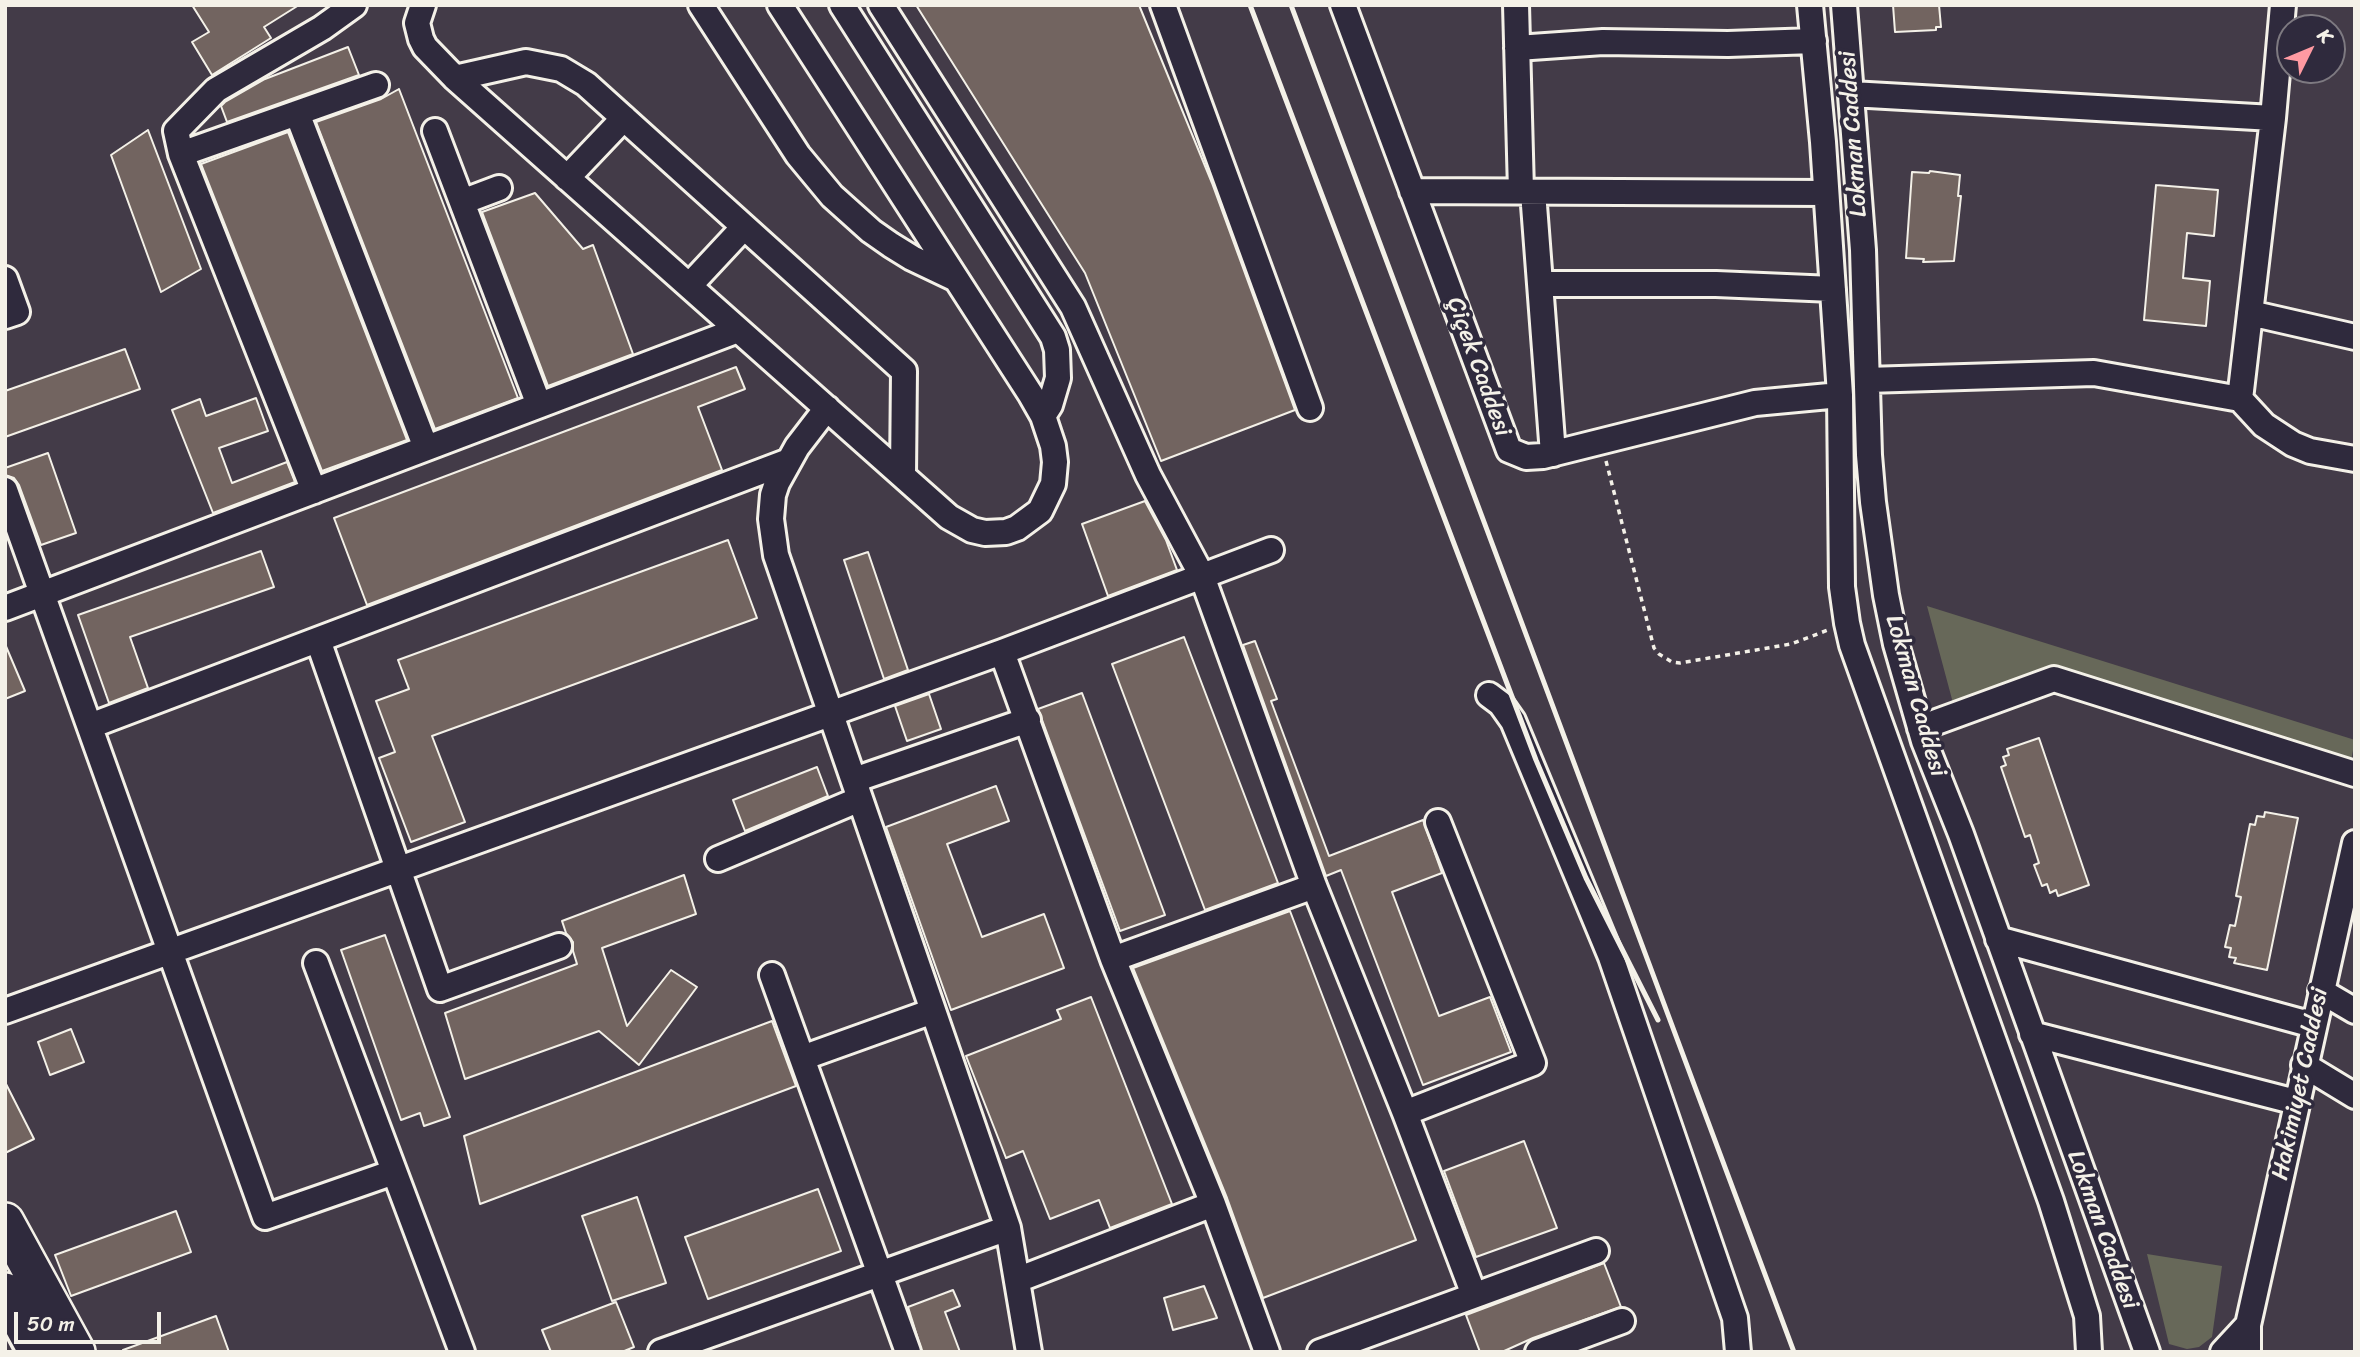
<!DOCTYPE html>
<html>
<head>
<meta charset="utf-8">
<style>
  body { margin:0 }
  #map { position:relative; width:2360px; height:1357px; overflow:hidden; background:#433b48; font-family:Sriracha,sans-serif }
  canvas { display:block }
  .frame { position:absolute; inset:0; border:7px solid #f4f1e8; pointer-events:none }
  .north { position:absolute; left:2276px; top:14px; width:70px; height:70px; box-sizing:border-box; background:#2f2a3d; border:2px solid #7e7a81; border-radius:50%; rotate:47deg; font-size:19px; font-weight:700; line-height:28px; text-align:center; color:#f4f1e8 }
  .north::after { content:''; display:block; margin:auto; width:24px; height:32px; background:#ff9aa2; clip-path:polygon(50% 0,100% 100%,50% 72%,0 100%) }
  .scale { position:absolute; left:14px; top:1312px; width:147px; height:32px; box-sizing:border-box; border:4px solid #f4f1e8; border-top:0; padding-left:9px; font-size:21px; line-height:24px; white-space:nowrap; color:#f4f1e8; -webkit-text-stroke:5px #2f2a3d; paint-order:stroke }
</style>
</head>
<body>
<div id="map">
<canvas width="2360" height="1357"></canvas>
<div class="frame"></div>
<div class="north">K</div>
<div class="scale">50 m</div>
</div>
<script>
const context = document.querySelector('canvas').getContext('2d');
context.lineJoin = 'round';
function paint(path, color) {
  context.fillStyle = color;
  context.fill(path, 'evenodd');
}
function toPath(rows) {
  const path = new Path2D();
  for (const r of rows) {
    path.moveTo(r[0], r[1]);
    for (let i = 2; i < r.length; i += 2) path.lineTo(r[i], r[i + 1]);
  }
  return path;
}
function strokePath(path, color, width, dash) {
  context.strokeStyle = color;
  context.lineWidth = width;
  context.lineCap = dash ? 'butt' : 'round';
  context.setLineDash(dash || []);
  context.stroke(path);
}
function label(font, color, halo, rows, align = 'center') {
  context.font = font + ' Sriracha,sans-serif';
  context.lineWidth = 7;
  context.setLineDash([]);
  context.textBaseline = 'middle';
  context.strokeStyle = halo;
  context.fillStyle = color;
  for (const [text, x, y, turn = 0] of rows) {
    context.save();
    context.translate(x, y);
    context.rotate((+turn || 0) * Math.PI / 180);
    context.textAlign = isNaN(turn) ? turn : align;
    if (halo) context.strokeText(text, 0, 0);
    context.fillText(text, 0, 0);
    context.restore();
  }
}
paint(toPath([
  [1927,606,2355,740,2351,761,2052,668,1953,703],
  [2147,1254,2222,1266,2212,1337,2199,1347,2187,1349,2169,1344]
]), '#676859');
const building = toPath([
  [192,5,299,5,264,27,271,38,212,75,192,42,209,32,192,5],
  [916,5,1139,5,1212,183,1295,410,1161,461,1085,273,916,5],
  [1893,5,1939,5,1941,27,1936,27,1936,30,1895,32,1893,5],
  [348,47,359,75,227,122,221,106,225,102,265,79,348,47],
  [399,89,518,398,435,429,316,122,381,99,399,89],
  [148,130,201,269,161,292,111,155,148,130],
  [288,132,407,440,322,471,201,164,288,132],
  [1930,171,1960,175,1958,196,1961,196,1954,261,1923,262,1924,259,1906,258,1912,172,1929,173,1930,171],
  [2156,185,2218,190,2214,236,2187,233,2183,278,2210,281,2206,326,2144,320,2156,185],
  [535,193,583,249,593,245,633,354,548,386,482,212,535,193],
  [125,349,140,389,5,437,5,391,125,349],
  [736,367,745,389,698,407,722,470,367,605,334,518,736,367],
  [256,398,268,431,219,448,232,483,287,462,295,482,213,513,172,410,200,399,206,416,256,398],
  [48,453,76,533,41,545,19,485,14,478,5,475,5,468,48,453],
  [1145,501,1166,540,1177,570,1108,596,1082,524,1145,501],
  [728,540,757,618,432,736,465,822,411,842,379,758,395,752,376,701,409,689,398,660,728,540],
  [261,551,274,587,130,637,148,688,109,703,78,615,261,551],
  [868,552,908,670,884,679,844,560,868,552],
  [1184,637,1278,883,1205,910,1112,664,1184,637],
  [1255,641,1277,699,1271,701,1329,856,1423,820,1442,873,1392,892,1439,1016,1490,997,1511,1052,1423,1085,1341,870,1326,876,1243,645,1255,641],
  [5,644,25,691,5,699,5,644],
  [1082,693,1165,915,1120,931,1038,709,1082,693],
  [929,694,941,729,907,741,895,706,929,694],
  [2039,738,2089,885,2058,896,2056,890,2050,893,2047,884,2042,886,2034,865,2039,863,2030,835,2025,837,2001,767,2006,765,2003,757,2009,755,2007,749,2039,738],
  [817,767,828,796,745,831,733,800,817,767],
  [996,786,1009,821,947,844,982,937,1044,914,1064,968,951,1010,886,827,996,786],
  [2265,812,2298,818,2267,970,2234,963,2236,958,2229,957,2231,948,2225,947,2230,925,2235,926,2241,897,2236,896,2250,824,2255,825,2257,816,2264,817,2265,812],
  [684,875,696,914,602,948,627,1026,671,970,697,987,639,1065,599,1031,465,1079,445,1013,577,964,573,951,573,942,566,933,562,921,684,875],
  [1290,911,1416,1240,1263,1298,1227,1198,1133,968,1290,911],
  [385,935,450,1117,424,1126,420,1113,401,1120,341,950,385,935],
  [1091,997,1172,1204,1110,1228,1099,1200,1050,1219,1023,1151,1006,1158,966,1056,1061,1019,1057,1010,1091,997],
  [772,1021,796,1086,480,1204,464,1136,772,1021],
  [71,1029,84,1062,50,1075,38,1042,71,1029],
  [5,1082,34,1139,5,1153,5,1082],
  [1524,1141,1557,1228,1476,1257,1444,1171,1524,1141],
  [818,1189,841,1251,708,1299,685,1237,818,1189],
  [637,1197,666,1283,612,1301,582,1216,637,1197],
  [176,1211,191,1252,71,1296,55,1255,176,1211],
  [1604,1263,1621,1307,1533,1338,1502,1352,1480,1352,1466,1315,1604,1263],
  [1204,1286,1217,1318,1173,1330,1164,1298,1204,1286],
  [953,1290,960,1306,945,1312,960,1352,922,1352,908,1307,953,1290],
  [616,1302,634,1347,622,1352,551,1352,542,1330,616,1302],
  [216,1316,229,1352,124,1352,123,1350,216,1316]
]);
paint(building, '#726460');
strokePath(building, '#f4f1e8', 2);
const minor = toPath([
  [423,5,417,23,421,39,425,47,455,78,949,517,972,530,985,533,1006,532,1017,528,1040,511,1053,484,1055,462,1053,446,1043,416,1031,395,780,5],
  [701,5,798,155,832,196,871,231,891,245,912,258,956,279],
  [842,5,1053,337,1057,350,1058,378,1050,405,1043,416],
  [881,5,1073,307,1148,475,1202,576,1314,886,1405,1113,1474,1295],
  [1163,5,1310,408],
  [1343,5,1509,450,1526,457,1543,456,1755,403,1840,395],
  [1516,5,1521,191],
  [1810,5,1823,142,1840,395,1842,587,1847,623,1852,645,2051,1201,2087,1316,2089,1352],
  [1844,5,1863,250,1869,455,1873,502,1886,595,1896,644,1924,741,1961,834,2147,1352],
  [1517,48,1603,42,1728,44,1814,41],
  [455,78,526,62,561,69,586,84,904,371,903,476],
  [1851,94,2273,118],
  [297,113,426,448],
  [435,131,539,405],
  [181,154,376,85],
  [567,178,624,118],
  [1412,191,1826,193],
  [1533,192,1553,454],
  [462,202,499,188],
  [5,279,17,312,5,316],
  [1540,284,1716,284,1833,289],
  [689,286,744,227],
  [2250,313,2355,337],
  [1867,380,2094,373,2240,399,2264,425,2293,444,2310,451,2355,459],
  [2240,399,2273,118,2283,5],
  [827,408,797,447,777,483,773,495,771,519,776,555,1008,1228,1029,1352],
  [5,490,265,1217,394,1172],
  [314,491,181,154,176,131,216,90,322,28,354,5],
  [5,608,738,330],
  [318,640,440,989,559,946],
  [1002,652,1113,959,1213,1204,1267,1352],
  [1489,695,1501,704,1513,721,1611,957,1735,1318,1738,1352],
  [90,726,789,461],
  [1920,728,2054,679,2355,774],
  [854,780,1028,720],
  [718,859,860,799],
  [1998,939,2313,1025],
  [1113,959,1314,886],
  [316,963,462,1352],
  [772,975,908,1352],
  [2321,991,2355,1011],
  [5,1011,1002,652,1271,550],
  [2032,1034,2296,1102],
  [802,1058,933,1011],
  [2304,1065,2355,1096],
  [1405,1113,1533,1063,1438,822],
  [1017,1280,1213,1204],
  [661,1352,1008,1228],
  [1320,1352,1596,1251],
  [1538,1352,1622,1321],
  [2223,1352,2248,1325],
  [2248,1352,2248,1325,2355,843]
]);
const highway = toPath([
  [5,1222,76,1352],
  [5,1292,38,1352]
]);
strokePath(minor, '#f4f1e8', 30);
strokePath(highway, '#f4f1e8', 42);
strokePath(toPath([
  [1606,461,1654,648,1659,654,1672,662,1680,663,1791,644,1828,630]
]), '#f4f1e8', 3.5, [5, 5]);
strokePath(minor, '#2f2a3d', 24);
strokePath(highway, '#2f2a3d', 37);
strokePath(toPath([
  [5,1335,14,1352]
]), '#f4f1e8', 2);
strokePath(toPath([
  [1250,5,1536,760,1586,878,1658,1020],
  [1291,5,1794,1352]
]), '#f4f1e8', 5);
label('24px', '#f4f1e8', '#2f2a3d', [
  ["Lokman Caddesi",1854,134,-94],
  ["Çiçek Caddesi",1478,367,70],
  ["Lokman Caddesi",1915,696,74],
  ["Hakimiyet Caddesi",2301,1084,-78],
  ["Lokman Caddesi",2102,1230,70]
]);
</script>
</body>
</html>
